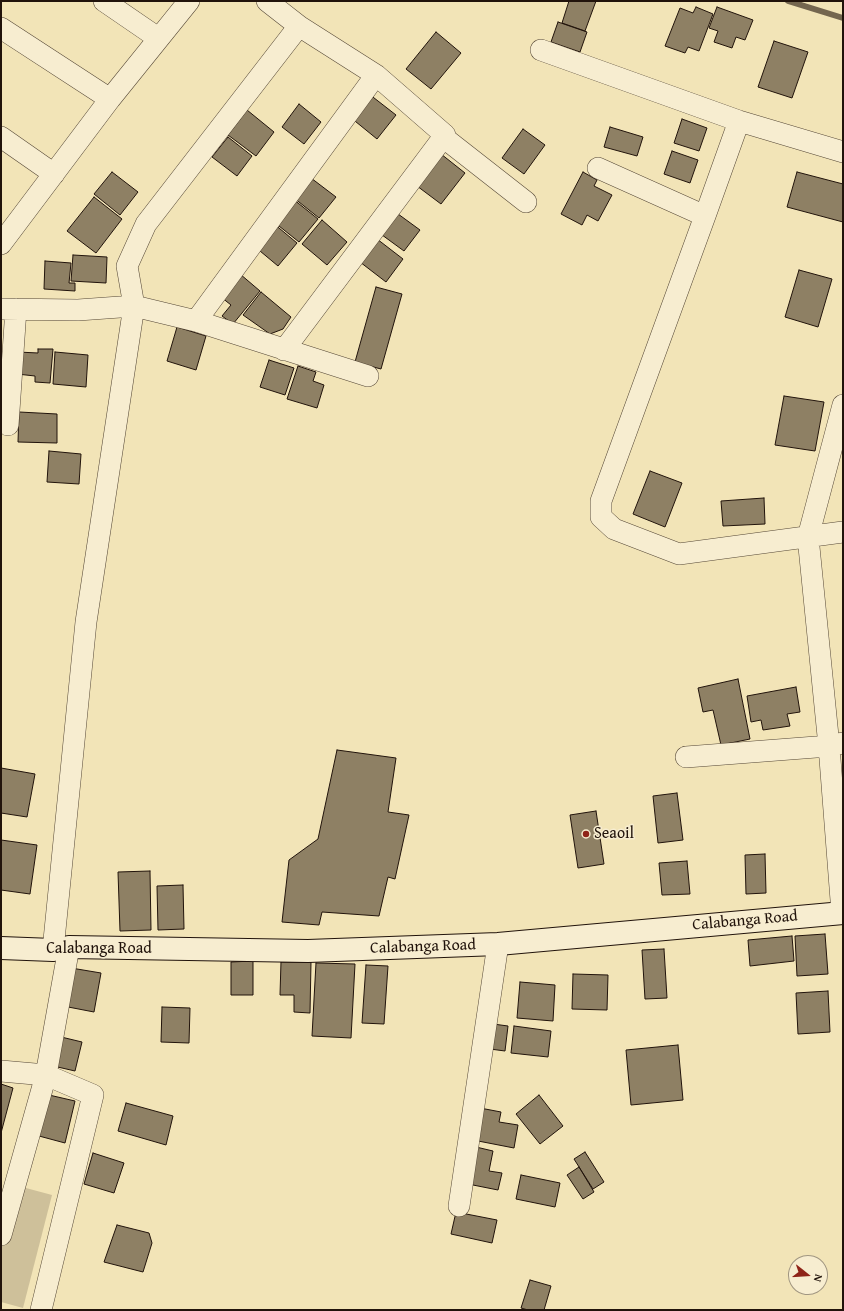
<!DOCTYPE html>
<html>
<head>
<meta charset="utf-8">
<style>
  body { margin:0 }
  #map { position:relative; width:844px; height:1311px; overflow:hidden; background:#f2e4b7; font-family:"Gentium Book Plus",serif }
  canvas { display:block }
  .frame { position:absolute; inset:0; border:2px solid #21130b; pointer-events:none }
  .north { position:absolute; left:788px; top:1255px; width:40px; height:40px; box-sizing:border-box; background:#f7edd0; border:1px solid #a19681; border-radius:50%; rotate:107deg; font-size:11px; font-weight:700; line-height:16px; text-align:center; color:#21130b }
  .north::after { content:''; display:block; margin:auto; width:14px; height:18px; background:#8f2418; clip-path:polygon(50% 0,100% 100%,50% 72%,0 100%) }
</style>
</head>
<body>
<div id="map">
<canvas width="844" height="1311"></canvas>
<div class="frame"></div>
<div class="north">N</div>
</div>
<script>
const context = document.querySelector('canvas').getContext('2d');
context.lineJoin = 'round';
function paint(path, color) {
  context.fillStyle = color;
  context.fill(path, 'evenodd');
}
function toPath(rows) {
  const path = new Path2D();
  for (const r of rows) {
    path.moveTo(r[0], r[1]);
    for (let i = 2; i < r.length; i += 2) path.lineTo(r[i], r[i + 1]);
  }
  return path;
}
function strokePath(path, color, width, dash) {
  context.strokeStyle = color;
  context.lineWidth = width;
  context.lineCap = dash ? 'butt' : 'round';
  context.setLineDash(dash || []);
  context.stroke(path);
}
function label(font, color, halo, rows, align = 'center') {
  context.font = font + ' "Gentium Book Plus",serif';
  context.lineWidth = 3;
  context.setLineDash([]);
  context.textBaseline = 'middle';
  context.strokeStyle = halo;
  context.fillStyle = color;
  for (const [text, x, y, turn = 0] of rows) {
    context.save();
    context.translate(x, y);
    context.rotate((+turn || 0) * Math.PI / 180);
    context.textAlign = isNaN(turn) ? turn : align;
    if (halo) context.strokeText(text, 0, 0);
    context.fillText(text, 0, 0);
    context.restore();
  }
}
paint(toPath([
  [11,1184,52,1195,23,1308,1,1302,1,1220]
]), '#cec09a');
strokePath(toPath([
  [788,1,843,18]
]), '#74664f', 6);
const building = toPath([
  [569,1,596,1,585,31,562,23,569,1],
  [696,7,713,14,699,51,688,47,685,53,665,46,680,8,693,13,696,7],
  [717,7,753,20,745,40,736,37,732,48,714,42,718,31,709,28,717,7],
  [558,22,587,32,580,52,551,42,558,22],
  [436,32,461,53,431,89,406,69,436,32],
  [774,41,808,52,792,98,758,87,774,41],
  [369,94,396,115,377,139,350,117,369,94],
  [299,104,321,122,304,144,282,127,299,104],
  [247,110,274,132,256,156,228,135,247,110],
  [682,119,707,128,699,151,674,143,682,119],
  [610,127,643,137,637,156,604,147,610,127],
  [523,129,545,145,524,174,502,158,523,129],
  [228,137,252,156,237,176,212,157,228,137],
  [672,151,698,160,690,183,664,174,672,151],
  [441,154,465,173,441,204,417,186,441,154],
  [112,172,138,192,120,215,94,194,112,172],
  [583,172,597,180,594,186,612,195,598,221,587,215,582,225,561,214,583,172],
  [797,172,843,184,843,222,787,207,797,172],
  [311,178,336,197,319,218,294,198,311,178],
  [94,197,122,219,96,253,67,231,94,197],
  [293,199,318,219,299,242,274,222,293,199],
  [394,211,420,230,404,251,378,232,394,211],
  [322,220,347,242,327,265,302,244,322,220],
  [273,223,297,243,278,266,254,246,273,223],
  [377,239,403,259,386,282,360,262,377,239],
  [73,255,107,257,106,283,71,281,73,255],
  [45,261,71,263,69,283,75,283,75,291,44,289,45,261],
  [799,270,832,279,818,327,785,317,799,270],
  [240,274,260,291,233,324,222,316,231,305,221,297,240,274],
  [376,287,402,294,381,369,355,362,376,287],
  [261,292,291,317,283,329,270,334,243,315,261,292],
  [177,327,206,336,196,370,167,361,177,327],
  [38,349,53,349,50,383,35,382,35,376,17,374,18,352,38,353,38,349],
  [55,352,88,355,86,387,53,384,55,352],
  [269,360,294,368,285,395,260,387,269,360],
  [298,366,316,372,313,381,324,385,317,408,287,399,298,366],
  [784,396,824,402,815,451,775,445,784,396],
  [19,412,57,414,57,443,18,442,19,412],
  [49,451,81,454,79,484,47,482,49,451],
  [650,471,682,483,665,527,633,514,650,471],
  [764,498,765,524,723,526,721,501,764,498],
  [738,679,750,739,721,745,713,710,703,712,698,688,738,679],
  [796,687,800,712,787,714,790,726,763,730,761,720,751,722,747,696,796,687],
  [337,750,396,758,388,812,409,815,395,879,388,877,379,916,322,912,319,925,282,922,289,860,318,839,337,750],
  [1,768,35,774,27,817,1,813,1,768],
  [677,793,683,840,658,843,653,796,677,793],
  [596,811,604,864,578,868,570,815,596,811],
  [1,840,37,845,30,894,1,890,1,840],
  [765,854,766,893,746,894,745,855,765,854],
  [687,861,690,894,662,895,659,863,687,861],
  [150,871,151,930,120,931,118,872,150,871],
  [183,885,184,929,158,930,157,886,183,885],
  [825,934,828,974,797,976,795,936,825,934],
  [792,936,794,961,750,966,748,940,792,936],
  [664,949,667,998,645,999,642,950,664,949],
  [253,961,253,995,231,995,231,962,253,961],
  [281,962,311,962,310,1013,294,1012,294,995,280,995,281,962],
  [316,963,355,964,351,1038,312,1036,316,963],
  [366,965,388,966,384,1024,362,1023,366,965],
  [71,968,101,973,94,1012,63,1006,71,968],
  [573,974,608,975,607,1010,572,1009,573,974],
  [520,982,555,985,553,1021,517,1018,520,982],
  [828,991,830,1032,798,1034,796,993,828,991],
  [162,1007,190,1008,189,1043,161,1042,162,1007],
  [493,1024,508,1026,505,1051,490,1049,493,1024],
  [514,1026,551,1031,548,1057,511,1053,514,1026],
  [57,1036,82,1042,75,1071,49,1065,57,1036],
  [678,1045,683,1100,631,1105,626,1050,678,1045],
  [1,1084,13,1088,1,1133,1,1084],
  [49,1095,75,1101,65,1143,39,1136,49,1095],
  [539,1095,563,1126,540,1144,516,1114,539,1095],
  [126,1103,173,1116,166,1145,118,1131,126,1103],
  [480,1108,501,1112,499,1122,518,1125,514,1148,473,1140,480,1108],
  [476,1147,493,1151,489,1171,502,1173,498,1190,468,1184,476,1147],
  [585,1152,604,1182,593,1189,574,1159,585,1152],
  [93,1153,124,1163,114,1193,84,1184,93,1153],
  [579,1167,594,1192,583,1199,567,1175,579,1167],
  [521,1175,560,1183,555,1207,516,1199,521,1175],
  [456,1212,497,1220,492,1243,451,1234,456,1212],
  [117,1225,149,1233,152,1243,143,1272,104,1262,117,1225],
  [530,1280,551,1286,544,1310,528,1310,521,1308,530,1280]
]);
paint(building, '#8e8064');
strokePath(building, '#21130b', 1);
const street = toPath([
  [104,1,158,38],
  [267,1,299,26,376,75,445,135,284,350],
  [1,28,110,99],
  [541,50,739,121,843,152],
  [739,121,705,216,601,501,601,517,614,529,679,554,843,532],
  [1,137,54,174],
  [443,137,526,202],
  [598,168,705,216],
  [1,244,110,99,189,1],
  [1,309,78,310,134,306,196,321,368,376],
  [196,321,376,75],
  [8,425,16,309],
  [686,757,829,746,843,743],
  [842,913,829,746,808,537,843,405],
  [53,950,86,622,134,306,127,266,146,224,299,26],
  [1,1071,46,1075,93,1095,41,1310],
  [459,1206,498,944],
  [1,1235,46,1075,69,947]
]);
const secondary = toPath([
  [1,948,53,950,69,947,308,951,498,944,843,913]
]);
strokePath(street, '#554736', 22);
strokePath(secondary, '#21130b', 24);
strokePath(street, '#f7edd0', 21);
strokePath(secondary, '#f7edd0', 22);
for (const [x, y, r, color] of [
  [586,834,4,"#8f2418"]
]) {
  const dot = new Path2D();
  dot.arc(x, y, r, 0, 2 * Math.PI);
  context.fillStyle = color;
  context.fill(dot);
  strokePath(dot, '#f7edd0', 1.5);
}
label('16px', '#21130b', '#f7edd0', [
  ["Seaoil",594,834]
], 'left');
label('16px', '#21130b', '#f7edd0', [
  ["Calabanga Road",745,921,-5],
  ["Calabanga Road",423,947,-2],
  ["Calabanga Road",99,949]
]);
</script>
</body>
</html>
